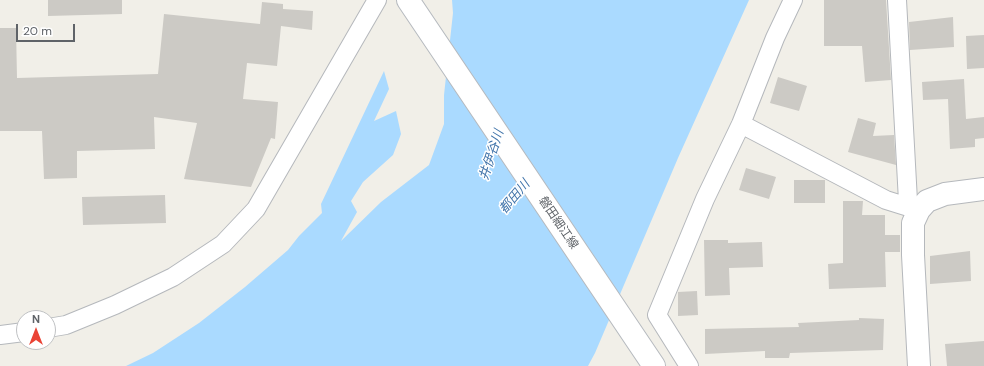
<!DOCTYPE html>
<html>
<head>
<meta charset="utf-8">
<style>
  body { margin:0 }
  #map { position:relative; width:984px; height:366px; overflow:hidden; background:#f1efe8; font-family:"DM Sans",sans-serif }
  canvas { display:block }
  .north { position:absolute; left:16px; top:310px; width:40px; height:40px; box-sizing:border-box; background:#fff; border:1px solid #bfc1c3; border-radius:50%; rotate:0deg; font-size:11px; font-weight:700; line-height:16px; text-align:center; color:#5f6368 }
  .north::after { content:''; display:block; margin:auto; width:14px; height:18px; background:#ea4335; clip-path:polygon(50% 0,100% 100%,50% 72%,0 100%) }
  .scale { position:absolute; left:16px; top:24px; width:59px; height:18px; box-sizing:border-box; border:2px solid #5f6368; border-top:0; padding-left:5px; font-size:12px; line-height:14px; white-space:nowrap; color:#5f6368; -webkit-text-stroke:3px #fff; paint-order:stroke }
</style>
</head>
<body>
<div id="map">
<canvas width="984" height="366"></canvas>
<div class="north">N</div>
<div class="scale">20 m</div>
</div>
<script>
const context = document.querySelector('canvas').getContext('2d');
context.lineJoin = 'round';
function paint(path, color) {
  context.fillStyle = color;
  context.fill(path, 'evenodd');
}
function toPath(rows) {
  const path = new Path2D();
  for (const r of rows) {
    path.moveTo(r[0], r[1]);
    for (let i = 2; i < r.length; i += 2) path.lineTo(r[i], r[i + 1]);
  }
  return path;
}
function strokePath(path, color, width, dash) {
  context.strokeStyle = color;
  context.lineWidth = width;
  context.lineCap = dash ? 'butt' : 'round';
  context.setLineDash(dash || []);
  context.stroke(path);
}
function label(font, color, halo, rows, align = 'center') {
  context.font = font + ' "DM Sans","Noto Sans JP",sans-serif';
  context.lineWidth = 3;
  context.setLineDash([]);
  context.textBaseline = 'middle';
  context.strokeStyle = halo;
  context.fillStyle = color;
  for (const [text, x, y, turn = 0] of rows) {
    context.save();
    context.translate(x, y);
    context.rotate((+turn || 0) * Math.PI / 180);
    context.textAlign = isNaN(turn) ? turn : align;
    if (halo) context.strokeText(text, 0, 0);
    context.fillText(text, 0, 0);
    context.restore();
  }
}
paint(toPath([
  [452,0,749,0,678,158,595,353,588,366,126,366,153,353,199,323,245,287,288,250,299,236,322,213,321,204,384,71,389,89,374,121,396,111,401,134,393,155,363,182,351,201,357,212,341,241,381,202,429,165,444,124,444,95,453,13]
]), '#aadaff');
paint(toPath([
  [48,0,122,0,122,14,48,16],
  [824,0,886,0,891,80,865,82,862,46,824,46],
  [262,2,283,4,283,9,313,11,312,30,281,26,277,66,247,63,243,99,278,102,275,139,271,138,251,187,184,179,197,123,154,117,155,149,77,151,77,178,44,179,42,131,0,131,0,28,16,28,17,78,158,74,164,14,260,24],
  [953,17,954,47,910,50,909,22],
  [984,35,984,68,967,69,966,36],
  [778,77,807,86,799,111,770,103],
  [964,79,966,119,984,117,984,138,975,139,975,147,950,149,948,99,923,100,922,82],
  [858,118,876,123,873,136,894,135,896,165,848,152],
  [746,168,776,177,769,199,739,190],
  [794,180,825,180,825,203,794,203],
  [165,195,166,223,83,225,82,197],
  [843,201,863,201,862,215,885,215,885,235,900,235,900,252,885,252,886,287,829,289,828,264,843,263],
  [704,240,728,240,728,243,762,242,763,267,729,268,730,295,705,296],
  [970,251,971,281,930,284,930,256],
  [697,291,698,315,678,316,678,292],
  [859,318,884,319,883,350,790,353,789,358,765,358,765,351,705,354,705,329,799,327,798,323,859,320],
  [984,341,984,366,947,366,945,344]
]), '#cccac5');
const minor = toPath([
  [897,0,908,201,919,210],
  [741,124,886,200,918,210],
  [48,328,66,325,115,305,173,277,223,244,256,209,377,0],
  [0,335,24,332],
  [689,366,657,315,705,199,741,124,775,38,793,0]
]);
const tertiary = toPath([
  [919,366,913,255,913,223,919,210,927,201,945,194,984,189]
]);
const secondary = toPath([
  [408,0,654,366]
]);
strokePath(minor, '#b5b8bc', 20);
strokePath(tertiary, '#b5b8bc', 24);
strokePath(secondary, '#b6babf', 24);
strokePath(minor, '#fff', 18);
strokePath(tertiary, '#fff', 22);
strokePath(secondary, '#fff', 22);
label('12px', '#5f6368', '#fff', [
  ["磐田細江線",558,223,56]
]);
label('italic 13px', '#4174aa', '#fff', [
  ["井伊谷川",492,155,-72],
  ["都田川",515,197,-50]
]);
</script>
</body>
</html>
